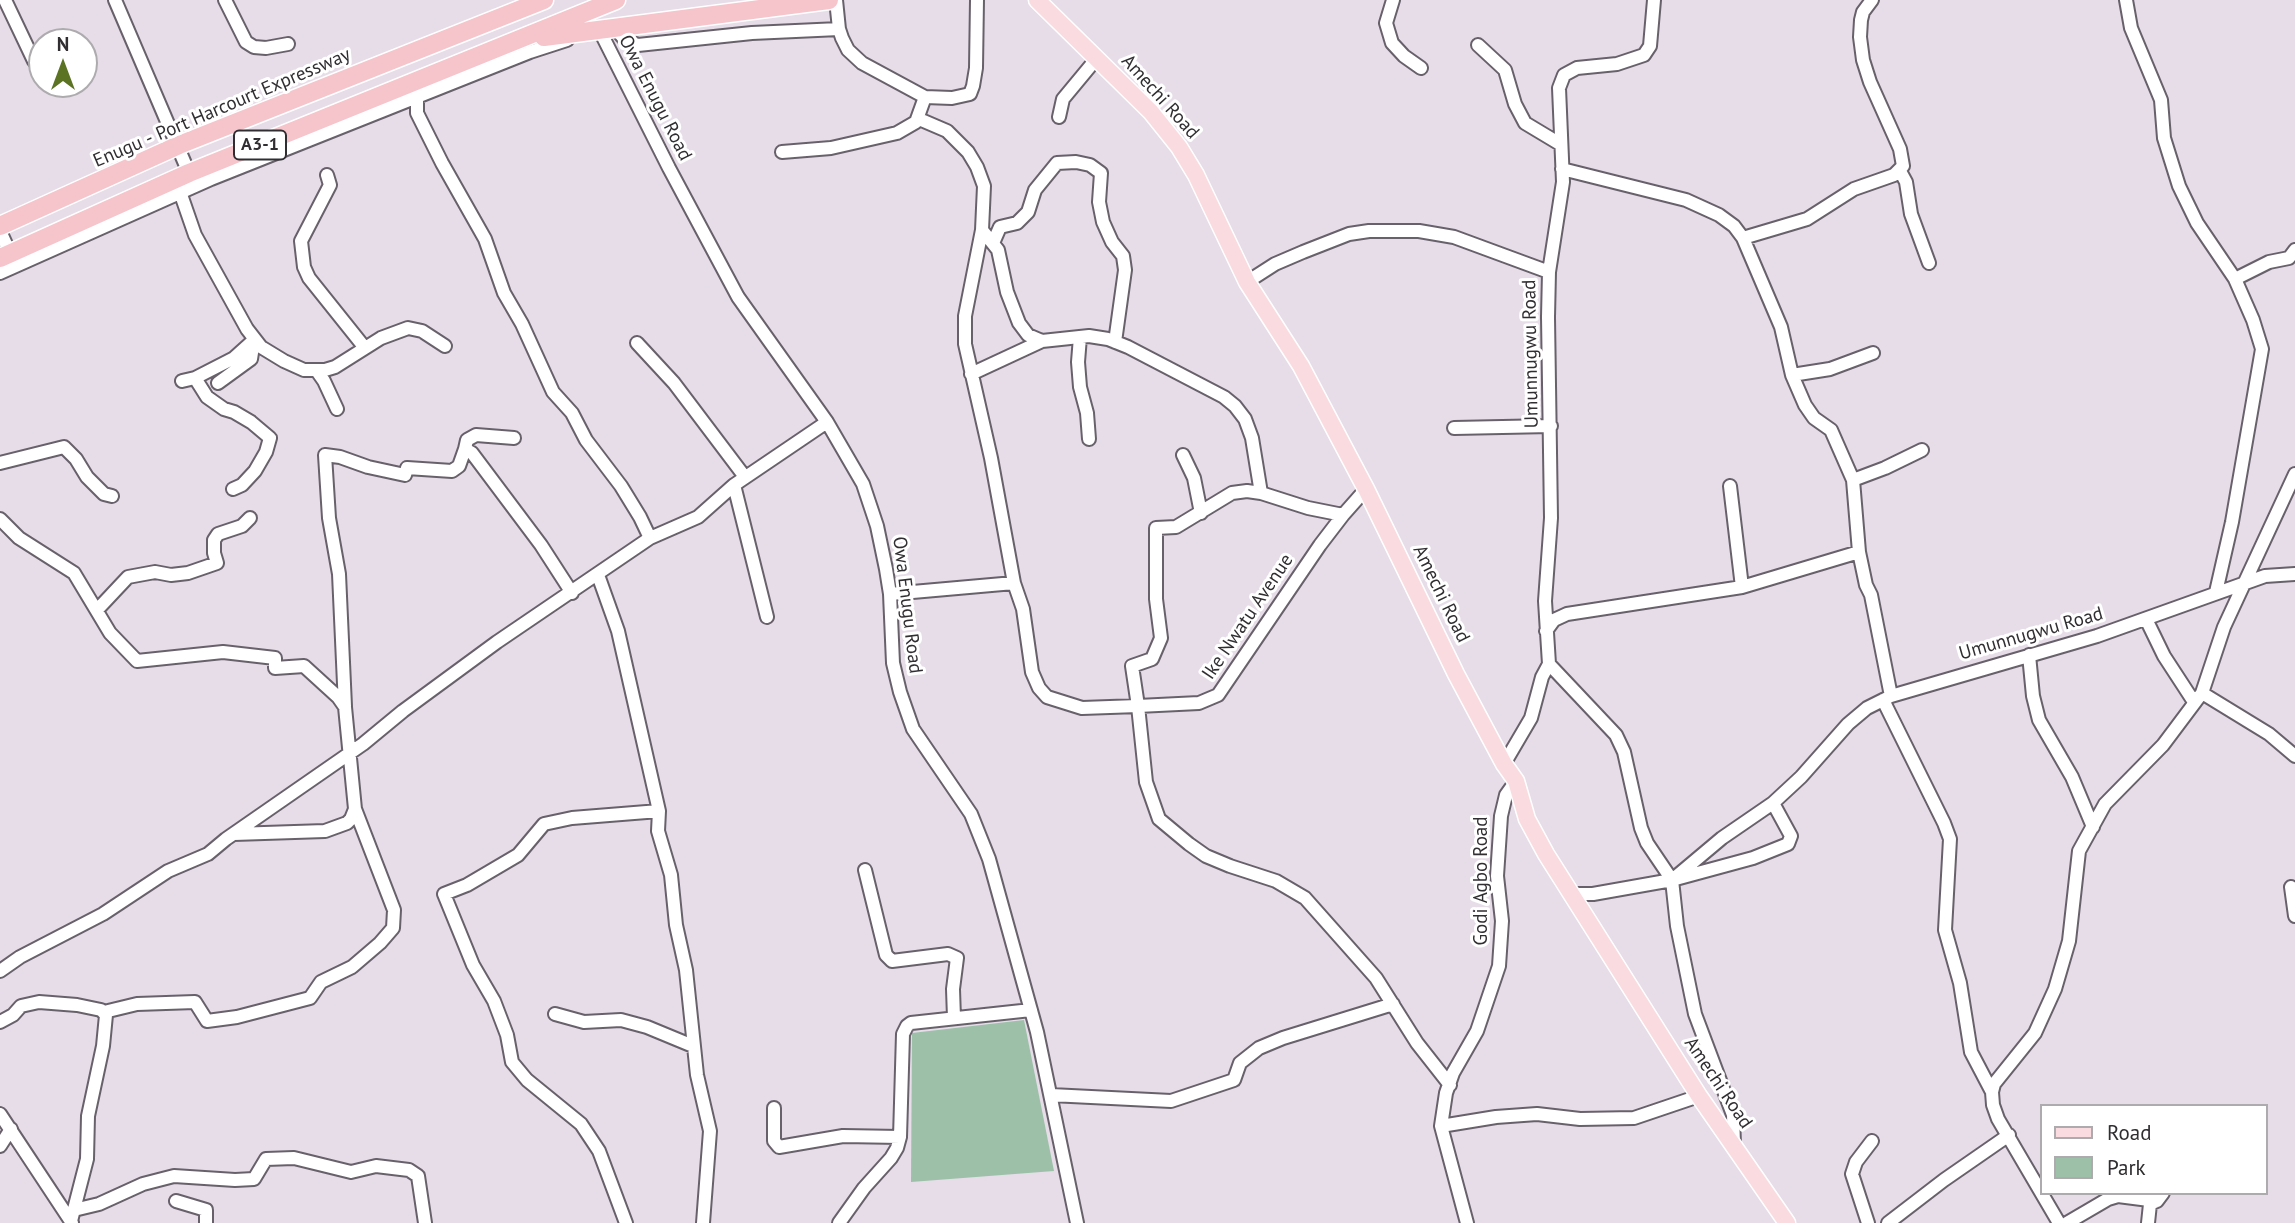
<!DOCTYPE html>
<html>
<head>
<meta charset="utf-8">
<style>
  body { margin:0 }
  #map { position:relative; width:2295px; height:1223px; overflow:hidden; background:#e6dde9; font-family:"PT Sans",sans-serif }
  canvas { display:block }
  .legend { position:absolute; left:2040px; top:1104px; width:228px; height:91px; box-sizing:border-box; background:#fff; border:2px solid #adabad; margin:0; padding:9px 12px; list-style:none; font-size:21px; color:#312e32 }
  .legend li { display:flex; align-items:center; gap:14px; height:35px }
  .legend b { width:35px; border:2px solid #adabad }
  .north { position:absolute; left:28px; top:28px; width:70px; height:70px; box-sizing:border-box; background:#fff; border:2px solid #adabad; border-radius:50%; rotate:0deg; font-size:19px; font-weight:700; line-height:28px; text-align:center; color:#312e32 }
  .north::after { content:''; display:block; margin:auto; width:24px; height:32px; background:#5c7324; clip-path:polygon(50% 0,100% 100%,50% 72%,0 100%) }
</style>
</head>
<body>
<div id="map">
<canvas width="2295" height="1223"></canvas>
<ul class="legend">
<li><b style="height:9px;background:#fadce0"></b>Road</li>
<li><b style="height:19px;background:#9dc1a8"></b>Park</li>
</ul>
<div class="north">N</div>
</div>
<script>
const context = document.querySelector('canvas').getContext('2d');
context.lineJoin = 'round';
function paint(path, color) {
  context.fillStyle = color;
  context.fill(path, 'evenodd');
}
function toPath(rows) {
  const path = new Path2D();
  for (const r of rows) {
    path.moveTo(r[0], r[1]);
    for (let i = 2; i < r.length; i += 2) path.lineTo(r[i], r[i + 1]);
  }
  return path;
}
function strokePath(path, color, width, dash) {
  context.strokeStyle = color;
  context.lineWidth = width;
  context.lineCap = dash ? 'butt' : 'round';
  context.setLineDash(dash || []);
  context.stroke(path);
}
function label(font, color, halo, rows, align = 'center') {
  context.font = font + ' "PT Sans",sans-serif';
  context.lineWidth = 6;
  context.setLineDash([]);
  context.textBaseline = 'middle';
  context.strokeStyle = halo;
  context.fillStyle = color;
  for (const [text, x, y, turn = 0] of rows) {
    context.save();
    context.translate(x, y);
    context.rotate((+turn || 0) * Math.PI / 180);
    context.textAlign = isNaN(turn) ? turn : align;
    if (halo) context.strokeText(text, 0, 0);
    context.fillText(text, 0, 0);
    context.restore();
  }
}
paint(toPath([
  [1024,1020,1054,1171,911,1182,912,1033]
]), '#9dc1a8');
const minor = toPath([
  [5,0,34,61],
  [115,0,189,173],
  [225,0,246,42,254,47,266,48,288,44],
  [836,0,839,29,842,38,848,50,862,63,925,97,952,98,970,94,973,86,976,68,977,0],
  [1393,0,1386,23,1392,43,1404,56,1421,68],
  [2126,0,2131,28,2161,100,2164,138,2179,186,2197,223,2235,279,2253,320,2262,349,2232,522,2216,592],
  [615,28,625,40,638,45,752,33,839,29],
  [591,33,600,31,669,168,738,297,827,422,863,484,877,526,886,569,890,594,893,663,900,692,913,729,971,814,989,859,1037,1032,1077,1223],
  [1478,45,1505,70,1515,104,1525,123,1560,144],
  [417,98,417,113,442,163,485,239,504,293,522,324,553,392,572,413,586,440,621,486,640,517,650,538],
  [1059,117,1063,99,1097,58],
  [919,119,947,131,968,152,977,167,984,186,982,230,998,250,1007,292,1019,323,1028,335,1042,341],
  [782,152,831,148,897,133,916,122,925,97],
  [1562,169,1686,200,1719,215,1734,226,1743,238,1781,327,1792,375,1805,405,1814,418,1831,430,1853,480,1859,552,1866,585,1871,595,1891,696],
  [1900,171,1906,182,1911,214,1929,263],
  [327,175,330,185,301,241,304,267,309,278,365,348],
  [178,186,195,235,247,329,261,347,284,361,304,370,325,370,335,367,381,338,408,328,422,331,445,346],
  [982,230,965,316,965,344,991,458,1014,583,1023,609,1032,672,1039,688,1047,697,1082,708,1138,706,1132,666,1152,659,1161,638,1156,599,1156,528,1176,527,1232,493,1247,491,1261,493],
  [0,231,10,253],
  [1743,238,1807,219,1854,189,1894,175,1903,166,1900,149,1870,82,1863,60,1860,37,1861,20,1863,12,1872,0],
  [993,243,1000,227,1017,223,1028,212,1035,190,1057,163,1076,162,1090,165,1101,173,1099,202,1103,222,1112,242,1123,256,1125,270,1115,342],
  [0,273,211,179,530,52,567,40],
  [2235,279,2269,262,2289,258,2295,250],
  [1247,282,1275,264,1303,252,1349,234,1369,231,1419,231,1454,237,1549,272],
  [1080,337,1078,362,1080,387,1087,413,1089,439],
  [637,343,674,383,745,477],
  [317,371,324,381,337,409],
  [971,374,1042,341,1089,336,1108,339,1128,347,1224,397,1235,406,1245,419,1252,438,1261,493,1308,508,1343,515],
  [1792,375,1830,369,1873,353],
  [195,378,207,397,224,409,234,412,251,422,270,438,266,452,255,471,242,485,233,489],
  [182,381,195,378,234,358,254,340],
  [218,383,251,359,254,340],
  [1454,428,1551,426],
  [465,449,467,440,476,435,514,438],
  [1183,455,1194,478,1201,513],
  [0,463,64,447,76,459,87,477,104,494,112,496],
  [1853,480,1885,468,1922,450],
  [734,485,767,617],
  [1730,486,1742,587],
  [1366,489,1343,515,1320,545,1218,695,1199,703,1138,706,1146,782,1159,819,1189,844,1206,856,1230,866,1276,881,1305,898,1376,978,1417,1043,1450,1085],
  [0,519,19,538,74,573,110,633,137,661,223,652,275,658,275,668,304,666,338,697,345,707,355,809,394,910,393,928,380,943,352,967,321,982,310,998,237,1017,207,1021,195,1002,137,1004,104,1012],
  [598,575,618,631,659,811,658,831,671,875,676,925,686,970,697,1075,710,1131,703,1223],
  [890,594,1014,583],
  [97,610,128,577,155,572,171,575,188,573,217,563,214,553,214,540,218,534,242,526,250,518],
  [2146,619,2164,656,2194,702],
  [1546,631,1554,620,1567,614,1742,587,1859,552],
  [2029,655,2033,696,2039,720,2072,777,2093,827],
  [1549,664,1616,735,1624,752,1641,828,1647,843,1672,880,1677,926,1695,1014,1733,1115,1734,1144],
  [2202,693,2269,734,2295,756],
  [1883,700,1944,823,1950,839,1945,930,1960,983,1971,1052,1992,1092,1993,1105,1998,1119,2059,1223],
  [345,706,339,574,329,518,325,455,340,457,368,467,405,475,407,468,452,471,459,466,465,449,472,453,541,545,572,593],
  [1504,764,1531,718,1542,677,1549,664,1545,601,1551,518,1548,317,1549,272,1563,182,1559,88,1564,75,1577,68,1617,64,1644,55,1650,46,1654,0],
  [234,834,325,831,347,823,351,819,355,809],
  [865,870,886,955,892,961,948,954,957,958,953,989,954,1018],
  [1672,880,1722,838,1773,803,1801,777,1848,724,1867,708,1891,696,2097,636,2265,576,2295,574],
  [2291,887,2295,916],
  [1571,894,1593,894,1672,880,1753,858,1788,844,1791,836,1773,803],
  [0,971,20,957,103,914,168,871,208,854,226,839,363,744,403,711,497,642,650,538,698,517,734,485,827,422],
  [555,1014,584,1022,621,1020,647,1027,693,1046],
  [0,1022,13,1015,21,1006,39,1002,77,1005,101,1010,106,1015,103,1046,88,1116,87,1159,71,1221],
  [1992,1092,1994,1084,2035,1033,2055,989,2069,941,2079,851,2105,804,2163,745,2202,693,2224,627,2295,474],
  [1051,1095,1171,1101,1234,1080,1240,1063,1259,1048,1283,1038,1393,1004],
  [774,1108,774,1141,779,1147,843,1136,900,1137],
  [0,1114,72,1223],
  [1441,1126,1496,1117,1537,1114,1580,1119,1634,1118,1699,1096],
  [0,1146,11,1129],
  [176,1201,206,1210,206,1223],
  [74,1210,99,1204,143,1184,174,1176,235,1180,254,1179,266,1159,294,1158,351,1172,376,1166,409,1170,418,1176,425,1223],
  [626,1223,599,1151,581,1124,527,1080,512,1062,507,1035,494,1001,473,965,444,894,467,885,518,855,544,824,572,818,659,811],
  [839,1223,864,1188,891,1158,897,1148,900,1137,903,1034,907,1026,911,1023,1031,1010],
  [1467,1223,1441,1126,1446,1093,1453,1073,1477,1031,1499,966,1502,921,1497,876,1501,816,1506,795,1516,781],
  [1868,1223,1852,1174,1856,1162,1872,1141],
  [1888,1223,1944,1180,2009,1135],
  [2067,1223,2108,1199,2118,1196,2157,1201],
  [2148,1223,2150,1204,2157,1201,2163,1193]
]);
const major = toPath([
  [1037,0,1151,112,1179,147,1196,175,1247,282,1301,366,1366,489,1456,674,1504,764,1516,781,1527,819,1546,854,1699,1096,1787,1223]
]);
const highway = toPath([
  [544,37,829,0],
  [0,226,179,145,544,0],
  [0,258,189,173,616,0]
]);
strokePath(minor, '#68616b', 16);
strokePath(major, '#fff', 19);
strokePath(highway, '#fff', 21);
strokePath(minor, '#fff', 12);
strokePath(major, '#fadce0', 16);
strokePath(highway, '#f6c4cb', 18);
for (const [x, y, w] of [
  [260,145,52]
]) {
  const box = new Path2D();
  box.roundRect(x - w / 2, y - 14.5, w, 29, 5);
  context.fillStyle = '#fff';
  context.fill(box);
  strokePath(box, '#312e32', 2);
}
label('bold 18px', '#312e32', null, [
  ["A3-1",260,145]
]);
label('19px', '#312e32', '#fff', [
  ["Amechi Road",1160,97,48],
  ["Owa Enugu Road",655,98,63],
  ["Enugu - Port Harcourt Expressway",222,108,-23],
  ["Umunnugwu Road",1531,354,-91],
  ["Amechi Road",1441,594,64],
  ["Owa Enugu Road",907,605,83],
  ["Ike Nwatu Avenue",1248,617,-56],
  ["Umunnugwu Road",2031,634,-16],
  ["Godi Agbo Road",1482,881,-90],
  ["Amechi Road",1718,1083,56]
]);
</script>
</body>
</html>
